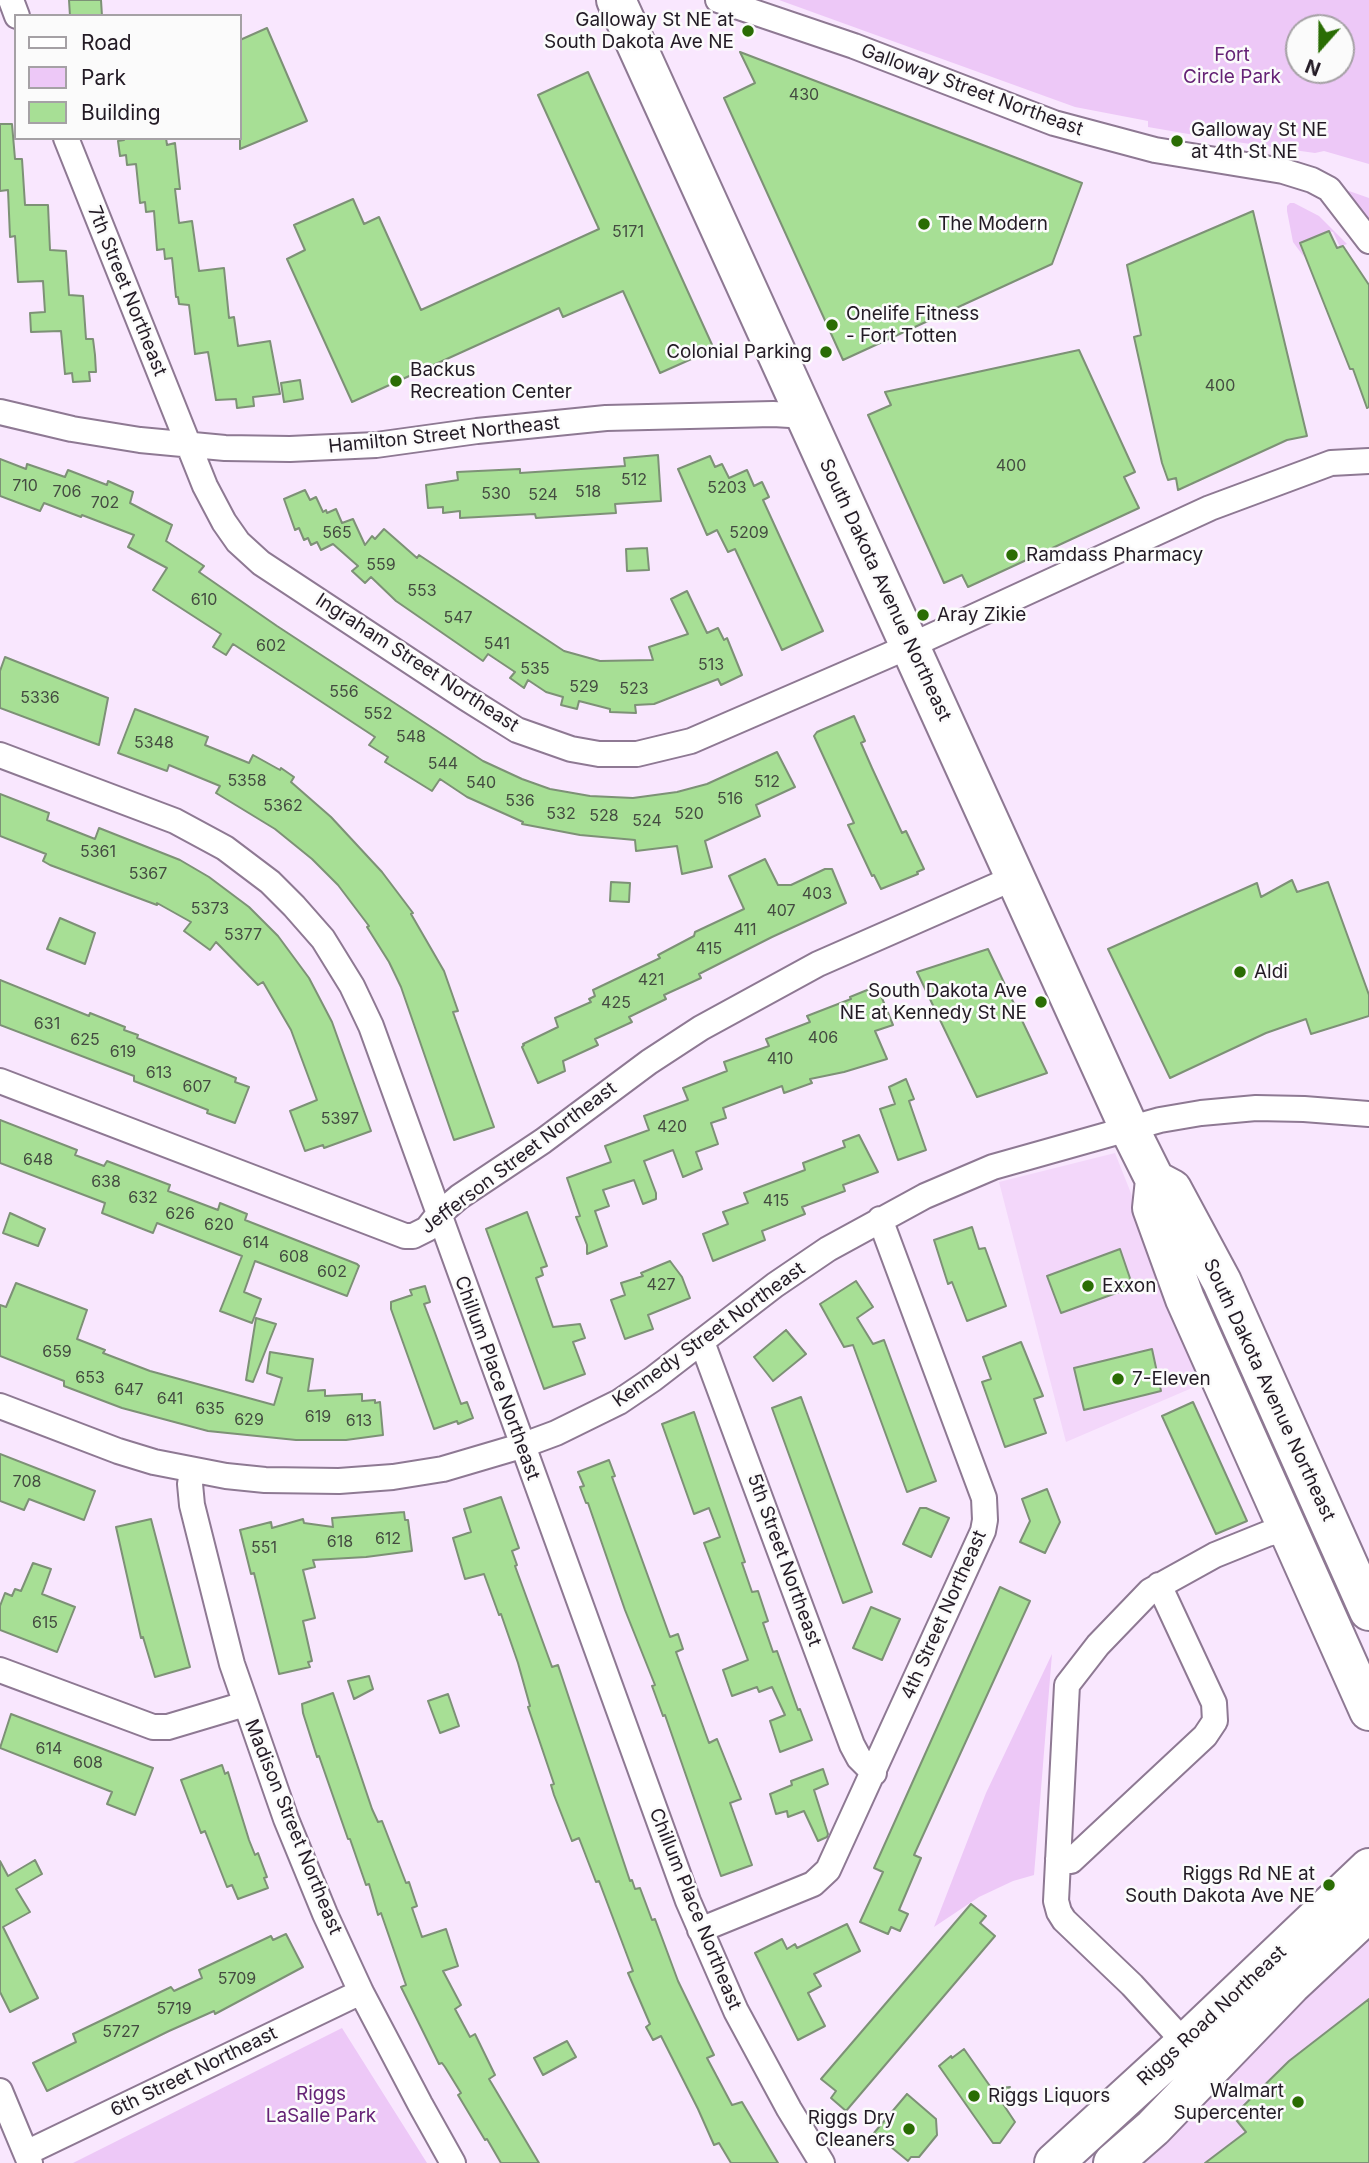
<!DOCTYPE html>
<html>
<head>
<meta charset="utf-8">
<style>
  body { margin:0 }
  #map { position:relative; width:1369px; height:2163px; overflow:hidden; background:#f9e7fe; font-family:Inter,sans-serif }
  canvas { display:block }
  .legend { position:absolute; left:14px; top:14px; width:228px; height:126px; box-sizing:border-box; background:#fbfbfb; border:2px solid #a5a1a5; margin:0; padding:9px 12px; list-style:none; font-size:21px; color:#231b25 }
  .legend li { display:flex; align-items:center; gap:14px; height:35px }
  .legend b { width:35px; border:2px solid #a5a1a5 }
  .north { position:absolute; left:1285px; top:14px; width:70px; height:70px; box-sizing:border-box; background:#fbfbfb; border:2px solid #a5a1a5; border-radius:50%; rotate:201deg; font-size:19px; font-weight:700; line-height:28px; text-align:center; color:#231b25 }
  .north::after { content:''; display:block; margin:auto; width:24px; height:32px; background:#2a6d04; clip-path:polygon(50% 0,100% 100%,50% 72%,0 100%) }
</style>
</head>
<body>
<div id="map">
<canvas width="1369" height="2163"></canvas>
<ul class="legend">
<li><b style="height:9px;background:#fff"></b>Road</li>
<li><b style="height:19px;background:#edc8f7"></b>Park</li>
<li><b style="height:19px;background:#a7df95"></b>Building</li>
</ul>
<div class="north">N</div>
</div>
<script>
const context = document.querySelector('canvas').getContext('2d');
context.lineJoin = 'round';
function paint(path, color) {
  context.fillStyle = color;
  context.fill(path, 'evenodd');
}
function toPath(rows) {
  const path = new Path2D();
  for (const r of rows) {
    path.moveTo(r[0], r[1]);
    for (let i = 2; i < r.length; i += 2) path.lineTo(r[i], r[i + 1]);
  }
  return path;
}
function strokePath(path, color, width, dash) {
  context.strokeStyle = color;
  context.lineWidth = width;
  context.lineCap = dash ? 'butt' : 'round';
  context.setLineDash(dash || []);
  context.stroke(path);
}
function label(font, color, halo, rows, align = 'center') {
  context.font = font + ' Inter,sans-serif';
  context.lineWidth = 5;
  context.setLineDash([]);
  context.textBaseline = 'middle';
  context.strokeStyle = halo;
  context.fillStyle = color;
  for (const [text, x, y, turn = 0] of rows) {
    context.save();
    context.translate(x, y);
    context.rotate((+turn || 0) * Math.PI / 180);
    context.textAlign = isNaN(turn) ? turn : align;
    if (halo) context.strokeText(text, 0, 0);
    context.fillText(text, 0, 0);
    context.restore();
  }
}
paint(toPath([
  [1115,1153,1206,1382,1066,1442,999,1182],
  [1369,1935,1369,2163,1119,2163]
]), '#f3d7fa');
paint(toPath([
  [779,0,1369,0,1369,164,1324,151,1315,153,1229,141,1148,127,1148,121,1075,107],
  [1299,28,1341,28,1341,70,1299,70],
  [1349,191,1369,198,1369,227,1345,193],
  [1290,203,1294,203,1319,216,1347,244,1340,247,1333,232,1329,231,1300,243,1304,257,1293,242,1287,211,1287,206],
  [1052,1654,1034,1875,1013,1881,979,1897,934,1927,986,1793],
  [342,2028,427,2163,73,2163]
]), '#edc8f7');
const building = toPath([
  [69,0,101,0,102,16,70,16,69,0],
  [267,28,307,121,240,149,240,40,267,28],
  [740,52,1082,183,1052,264,843,360,724,98,755,83,740,52],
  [588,72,714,349,660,373,623,291,563,317,559,308,352,402,287,259,305,250,294,225,353,199,364,224,379,217,421,310,599,229,538,95,588,72],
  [0,124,12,124,15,159,22,159,25,205,48,205,50,250,66,251,69,295,83,296,86,339,93,339,95,355,96,372,89,372,90,381,73,382,72,373,65,374,61,331,31,332,30,313,45,312,43,281,18,282,15,236,10,237,8,190,0,191,0,124],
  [124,138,166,138,167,145,175,143,180,189,175,189,179,223,192,221,199,271,224,268,229,318,234,317,238,346,270,341,280,394,253,397,254,406,237,408,236,399,216,400,208,352,195,354,189,305,179,304,178,297,176,297,172,258,165,259,164,249,157,250,154,211,146,212,145,202,140,203,136,164,127,165,126,155,120,156,118,141,124,140,124,138],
  [1253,211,1307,436,1287,440,1178,490,1176,478,1168,480,1162,463,1134,337,1141,335,1127,265,1253,211],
  [1329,231,1337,248,1343,246,1369,285,1369,407,1367,408,1353,369,1350,369,1300,243,1329,231],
  [1079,350,1135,472,1124,477,1139,508,968,587,962,575,944,583,868,415,891,405,885,392,1079,350],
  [300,380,303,399,284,402,281,383,300,380],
  [658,455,661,501,615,504,616,513,536,518,535,514,460,518,460,511,443,513,443,507,428,508,426,485,458,480,457,472,520,469,520,473,596,468,625,466,624,458,658,455],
  [710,456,715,467,722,464,729,478,747,470,754,486,762,482,769,497,763,500,823,631,782,650,735,549,728,552,717,530,707,535,678,469,710,456],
  [0,459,26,469,27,464,65,477,68,470,107,485,108,481,133,492,130,503,172,525,166,541,204,566,199,572,277,626,483,761,522,779,550,789,590,796,633,798,677,792,707,784,777,752,795,787,756,805,760,816,705,841,712,867,682,874,677,846,636,851,635,840,580,835,522,824,523,822,467,797,440,779,432,791,385,762,388,757,369,745,375,737,305,691,233,644,226,655,213,647,221,634,153,590,167,568,128,547,134,535,82,515,81,517,44,503,40,511,0,496,0,459],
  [305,490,310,500,316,497,323,512,326,510,327,513,336,509,342,523,353,519,365,545,372,536,375,539,384,529,417,558,419,555,564,651,600,661,653,660,649,647,688,634,671,599,687,591,707,633,718,628,724,640,727,638,742,675,721,685,718,679,654,704,635,705,636,713,610,712,610,709,579,701,577,709,561,705,563,697,546,692,528,680,524,688,510,678,515,672,488,654,483,661,396,601,371,577,365,583,352,571,358,566,333,544,321,550,317,542,311,545,308,538,304,540,299,528,295,530,284,499,305,490],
  [647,548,649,570,627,571,626,549,647,548],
  [5,657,108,698,99,745,0,708,0,671,5,657],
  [135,709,208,737,205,745,249,763,253,755,280,770,281,768,294,777,291,782,331,817,382,872,413,913,411,914,444,971,458,1011,453,1012,494,1127,454,1140,401,987,389,962,367,927,369,926,338,885,312,859,275,829,216,793,220,786,169,765,167,771,118,753,135,709],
  [854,716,865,741,861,743,872,768,902,833,906,831,924,869,917,872,918,874,881,889,874,875,872,876,848,825,854,823,814,736,817,732,854,716],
  [0,794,49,813,47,820,95,839,99,828,180,860,209,877,249,907,278,936,309,978,332,1022,371,1131,324,1148,323,1145,305,1151,290,1111,317,1100,291,1030,263,982,258,985,216,942,210,950,184,931,191,922,157,903,157,905,50,865,43,861,46,854,0,836,0,794],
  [765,859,778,885,791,885,825,869,832,869,846,903,772,937,699,974,701,978,664,995,666,999,629,1017,632,1022,595,1039,598,1045,563,1061,565,1071,538,1083,522,1047,524,1045,523,1044,558,1027,555,1018,591,1002,589,999,595,996,593,990,660,958,658,955,694,936,695,932,744,909,729,876,765,859],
  [1292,880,1297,892,1328,882,1369,995,1369,1016,1311,1034,1306,1019,1266,1033,1170,1078,1108,949,1257,883,1261,897,1292,880],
  [611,882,630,883,629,902,610,901,611,882],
  [60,918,95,933,85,964,47,949,60,918],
  [988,949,1047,1073,977,1097,917,972,988,949],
  [0,980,89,1016,90,1013,125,1027,124,1030,138,1035,137,1038,236,1078,235,1082,249,1087,235,1123,207,1113,208,1110,134,1081,134,1076,0,1025,0,980],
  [877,986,893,1025,875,1031,887,1059,844,1072,810,1079,812,1083,784,1093,782,1086,723,1108,726,1118,711,1123,718,1144,696,1152,702,1169,683,1177,673,1150,644,1161,656,1193,656,1199,643,1204,634,1180,603,1190,609,1206,595,1211,607,1246,587,1254,587,1245,576,1217,580,1216,567,1178,611,1162,605,1146,649,1130,644,1116,688,1100,683,1088,727,1071,724,1062,769,1046,766,1039,810,1022,807,1016,851,999,850,997,877,986],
  [906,1079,914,1099,909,1101,926,1150,898,1160,880,1109,895,1104,889,1087,906,1079],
  [0,1120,77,1150,75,1155,104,1166,107,1161,170,1185,168,1191,218,1210,220,1203,247,1214,245,1220,357,1264,359,1266,347,1296,255,1261,244,1292,261,1299,252,1323,220,1311,242,1256,157,1223,153,1233,102,1213,105,1203,0,1163,0,1120],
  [859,1135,878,1172,843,1185,845,1191,802,1207,805,1214,762,1231,765,1240,713,1261,703,1234,728,1224,723,1212,748,1203,744,1193,805,1170,803,1163,845,1147,843,1141,859,1135],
  [527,1212,547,1266,541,1268,543,1275,536,1278,553,1327,580,1324,585,1338,573,1342,585,1374,544,1389,486,1229,527,1212],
  [10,1213,45,1229,38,1246,3,1233,10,1213],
  [972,1227,979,1249,985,1248,1006,1306,967,1321,952,1282,948,1284,934,1240,972,1227],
  [1120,1249,1133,1287,1061,1313,1047,1276,1120,1249],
  [670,1261,682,1277,690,1298,648,1315,653,1329,625,1339,611,1300,625,1295,621,1283,643,1276,641,1273,670,1261],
  [856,1281,873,1307,857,1318,873,1344,884,1340,936,1481,907,1492,853,1345,844,1347,820,1304,856,1281],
  [16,1283,87,1310,77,1339,105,1350,103,1353,150,1371,274,1405,282,1378,267,1373,270,1352,313,1359,308,1391,325,1390,325,1396,362,1394,362,1401,375,1400,375,1403,380,1402,383,1435,346,1440,296,1440,208,1431,122,1408,64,1386,64,1381,0,1356,0,1305,6,1307,16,1283],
  [425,1286,430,1302,424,1304,435,1333,461,1404,467,1402,473,1418,458,1424,457,1421,434,1429,391,1309,391,1302,412,1295,410,1290,425,1286],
  [256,1318,276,1324,253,1382,246,1380,256,1318],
  [786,1330,806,1354,773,1381,754,1357,786,1330],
  [1021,1342,1043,1396,1034,1399,1046,1433,1005,1447,982,1382,991,1379,983,1357,1021,1342],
  [1152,1349,1161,1391,1084,1410,1074,1368,1152,1349],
  [801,1397,872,1592,843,1603,772,1408,801,1397],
  [1193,1402,1247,1521,1216,1534,1162,1416,1193,1402],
  [694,1412,745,1562,742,1563,752,1592,758,1591,768,1621,763,1623,773,1652,777,1651,798,1710,800,1709,812,1740,780,1752,770,1721,785,1715,772,1687,759,1692,757,1687,732,1696,723,1670,748,1660,704,1543,720,1537,709,1508,694,1514,662,1424,694,1412],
  [0,1454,95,1491,84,1520,29,1499,24,1510,0,1501,0,1454],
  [609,1460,615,1476,612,1477,670,1637,678,1634,683,1649,676,1652,709,1743,717,1739,741,1799,730,1803,752,1865,721,1876,665,1715,663,1716,652,1686,655,1685,625,1610,588,1503,586,1503,580,1487,584,1486,578,1472,609,1460],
  [1047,1489,1060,1522,1045,1553,1020,1542,1030,1521,1022,1499,1047,1489],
  [501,1497,519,1548,512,1551,517,1565,515,1566,552,1667,558,1665,630,1881,632,1880,635,1889,640,1888,652,1920,655,1919,678,1981,714,2055,707,2058,732,2105,742,2102,778,2163,731,2163,719,2143,714,2145,698,2109,661,2036,653,2040,646,2027,650,2024,628,1973,633,1971,599,1881,596,1882,579,1838,572,1841,554,1795,551,1785,554,1784,528,1707,530,1706,518,1663,501,1614,499,1615,484,1574,465,1579,453,1538,471,1532,464,1509,501,1497],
  [920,1508,926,1508,949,1518,931,1557,903,1544,920,1508],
  [404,1512,405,1520,408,1520,412,1551,366,1557,313,1560,315,1567,303,1570,315,1618,303,1621,312,1661,308,1662,310,1667,279,1674,254,1573,251,1574,240,1530,271,1522,272,1528,303,1519,304,1523,333,1527,332,1518,404,1512],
  [151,1519,190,1667,155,1677,143,1637,141,1638,116,1527,151,1519],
  [33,1563,51,1569,42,1594,75,1607,57,1652,0,1630,0,1606,5,1593,12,1596,15,1589,21,1591,33,1563],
  [1000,1587,1030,1601,914,1855,921,1858,899,1910,908,1914,900,1931,891,1927,888,1934,860,1922,883,1872,874,1868,1000,1587],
  [871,1607,900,1619,882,1660,853,1648,871,1607],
  [369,1676,373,1689,354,1699,348,1681,369,1676],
  [333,1693,372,1809,378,1822,382,1821,406,1883,409,1882,417,1906,412,1908,422,1937,446,1929,458,1966,443,1971,461,2005,455,2009,470,2037,475,2034,495,2075,489,2079,539,2163,501,2163,487,2139,485,2140,458,2095,461,2093,445,2067,442,2063,439,2064,401,1987,406,1985,381,1913,378,1915,369,1884,366,1885,350,1839,348,1839,319,1756,317,1757,303,1713,302,1704,333,1693],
  [448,1694,459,1726,440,1733,428,1701,448,1694],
  [11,1714,153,1768,135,1815,107,1804,112,1792,0,1748,11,1714],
  [222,1765,225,1774,228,1772,249,1840,255,1855,258,1853,267,1877,264,1878,268,1888,238,1899,232,1885,227,1887,205,1831,201,1833,181,1780,222,1765],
  [823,1769,828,1784,814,1790,828,1834,827,1837,818,1841,804,1811,788,1817,787,1811,776,1814,770,1794,792,1785,791,1781,823,1769],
  [35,1860,42,1874,16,1889,30,1912,3,1927,38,1998,10,2012,0,1992,0,1861,8,1876,35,1860],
  [971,1904,986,1916,980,1923,995,1936,846,2111,831,2098,836,2091,821,2079,971,1904],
  [847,1924,860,1951,814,1974,821,1986,808,1993,825,2026,798,2040,755,1953,782,1939,787,1949,795,1944,797,1948,847,1924],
  [286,1934,303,1967,215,2014,214,2011,169,2031,47,2091,33,2063,76,2042,73,2034,171,1987,174,1991,202,1978,199,1970,271,1936,273,1940,286,1934],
  [1369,1999,1369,2163,1205,2163,1246,2132,1233,2116,1289,2061,1369,1999],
  [567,2041,576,2057,543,2075,534,2058,567,2041],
  [964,2049,992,2089,1010,2087,1001,2101,1015,2122,1000,2143,993,2143,939,2066,951,2056,952,2058,964,2049],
  [907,2094,936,2119,937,2135,919,2157,911,2157,908,2161,874,2133,907,2094]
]);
paint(building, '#a7df95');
strokePath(building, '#7d9176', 2);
const minor = toPath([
  [11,0,17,16],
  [718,0,854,46,1054,123,1155,150,1283,171,1312,180,1329,189,1369,241],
  [66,138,205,486,224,522,238,542,261,563,466,698,517,730,571,749,599,754,637,754,691,741,910,646,1210,508,1331,463,1369,461],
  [0,412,72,429,140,440,225,448,290,449,376,445,477,431,606,418,773,414,807,416],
  [0,755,175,821,225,848,270,882,294,906,323,939,352,986,371,1026,688,1901,736,2011,789,2109,822,2163],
  [0,1081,405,1236,413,1236,427,1229,438,1215,459,1197,543,1141,649,1062,701,1028,818,964,1016,877],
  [702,1342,852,1745,859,1758,874,1773],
  [0,1406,118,1451,154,1462,226,1476,265,1480,339,1481,393,1477,443,1469,521,1446,556,1433,619,1402,653,1379,775,1285,828,1249,925,1196,993,1167,1160,1120,1201,1113,1256,1108,1304,1109,1369,1114],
  [192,1471,190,1484,192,1505,232,1664,286,1819,325,1914,361,1992,420,2104,453,2163],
  [0,1670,153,1727,168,1727,245,1704],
  [1058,1859,1071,1861,1205,1736,1215,1721,1214,1703,1159,1585],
  [700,1930,813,1884,828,1870,983,1531,985,1520,984,1498,880,1219],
  [1185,2043,1132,1985,1064,1920,1059,1912,1056,1901,1067,1685,1098,1645,1150,1591,1215,1555,1267,1534,1287,1529],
  [0,2091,30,2163],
  [26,2153,361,1992]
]);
const primary = toPath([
  [616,0,1129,1128,1155,1180,1152,1208,1185,1299,1369,1711],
  [1155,1180,1172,1189,1222,1282,1369,1611],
  [1054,2163,1185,2043,1369,1868],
  [1113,2163,1153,2128,1291,1985,1369,1912]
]);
strokePath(minor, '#8e7993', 28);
strokePath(primary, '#8e7993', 42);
strokePath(minor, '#fff', 24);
strokePath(primary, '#fff', 38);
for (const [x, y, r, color] of [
  [748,31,7,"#2a6d04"],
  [1177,141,7,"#2a6d04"],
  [924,224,7,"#2a6d04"],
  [832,325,7,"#2a6d04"],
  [826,352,7,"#2a6d04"],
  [396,381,7,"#2a6d04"],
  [1012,555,7,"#2a6d04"],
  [923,615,7,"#2a6d04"],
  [1240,972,7,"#2a6d04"],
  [1041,1002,7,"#2a6d04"],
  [1088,1286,7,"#2a6d04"],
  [1118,1379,7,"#2a6d04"],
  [1329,1885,7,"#2a6d04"],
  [974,2096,7,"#2a6d04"],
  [1298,2102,7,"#2a6d04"],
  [909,2129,7,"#2a6d04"]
]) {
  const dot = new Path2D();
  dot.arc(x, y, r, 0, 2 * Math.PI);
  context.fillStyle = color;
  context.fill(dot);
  strokePath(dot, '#fbfbfb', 2.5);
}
label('16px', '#444c41', null, [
  ["430",804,95],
  ["5171",628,232],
  ["400",1220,386],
  ["400",1011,466],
  ["512",634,480],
  ["710",25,486],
  ["5203",727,488],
  ["706",67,492],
  ["518",588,492],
  ["530",496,494],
  ["524",543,495],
  ["702",105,503],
  ["565",337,533],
  ["5209",749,533],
  ["559",381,565],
  ["553",422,591],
  ["610",204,600],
  ["547",458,618],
  ["541",497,644],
  ["602",271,646],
  ["513",711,665],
  ["535",535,669],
  ["529",584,687],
  ["523",634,689],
  ["556",344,692],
  ["5336",40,698],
  ["552",378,714],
  ["548",411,737],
  ["5348",154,743],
  ["544",443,764],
  ["5358",247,781],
  ["512",767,782],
  ["540",481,783],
  ["516",730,799],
  ["536",520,801],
  ["5362",283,806],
  ["532",561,814],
  ["520",689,814],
  ["528",604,816],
  ["524",647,821],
  ["5361",98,852],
  ["5367",148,874],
  ["403",817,894],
  ["5373",210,909],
  ["407",781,911],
  ["411",745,930],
  ["5377",243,935],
  ["415",709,949],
  ["421",651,980],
  ["425",616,1003],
  ["631",47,1024],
  ["406",823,1038],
  ["625",85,1040],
  ["619",123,1052],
  ["410",780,1059],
  ["613",159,1073],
  ["607",197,1087],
  ["5397",340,1119],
  ["420",672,1127],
  ["648",38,1160],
  ["638",106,1182],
  ["632",143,1198],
  ["415",776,1201],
  ["626",180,1214],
  ["620",219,1225],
  ["614",256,1243],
  ["608",294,1257],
  ["602",332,1272],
  ["427",661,1285],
  ["659",57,1352],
  ["653",90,1378],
  ["647",129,1390],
  ["641",170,1399],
  ["635",210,1409],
  ["619",318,1417],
  ["629",249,1420],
  ["613",359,1421],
  ["708",27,1482],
  ["612",388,1539],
  ["618",340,1542],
  ["551",264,1548],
  ["615",45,1623],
  ["614",49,1749],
  ["608",88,1763],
  ["5709",237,1979],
  ["5719",174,2009],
  ["5727",121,2032]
]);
label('19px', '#231b25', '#fbfbfb', [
  ["Galloway St NE at",734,20,"right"],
  ["South Dakota Ave NE",734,42,"right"],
  ["Galloway St NE",1191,130],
  ["at 4th St NE",1191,152],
  ["The Modern",938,224],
  ["Onelife Fitness",846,314],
  ["- Fort Totten",846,336],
  ["Colonial Parking",812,352,"right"],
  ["Backus",410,370],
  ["Recreation Center",410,392],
  ["Ramdass Pharmacy",1026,555],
  ["Aray Zikie",937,615],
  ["Aldi",1254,972],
  ["South Dakota Ave",1027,991,"right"],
  ["NE at Kennedy St NE",1027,1013,"right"],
  ["Exxon",1102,1286],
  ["7-Eleven",1132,1379],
  ["Riggs Rd NE at",1315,1874,"right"],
  ["South Dakota Ave NE",1315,1896,"right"],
  ["Walmart",1284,2091,"right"],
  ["Supercenter",1284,2113,"right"],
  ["Riggs Liquors",988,2096],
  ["Riggs Dry",895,2118,"right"],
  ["Cleaners",895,2140,"right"]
], 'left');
label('19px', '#652276', '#fbfbfb', [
  ["Fort",1232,55],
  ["Circle Park",1232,77],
  ["Riggs",321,2094],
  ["LaSalle Park",321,2116]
]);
label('19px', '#231b25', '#fbfbfb', [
  ["Galloway Street Northeast",972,90,20],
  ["7th Street Northeast",127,291,68],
  ["Hamilton Street Northeast",444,435,-6],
  ["South Dakota Avenue Northeast",885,590,65],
  ["Ingraham Street Northeast",417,663,33],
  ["Jefferson Street Northeast",519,1158,-37],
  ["Kennedy Street Northeast",709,1335,-36],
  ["Chillum Place Northeast",497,1378,70],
  ["South Dakota Avenue Northeast",1269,1390,65],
  ["5th Street Northeast",784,1560,70],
  ["4th Street Northeast",944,1615,-66],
  ["Madison Street Northeast",293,1827,68],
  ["Chillum Place Northeast",695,1909,68],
  ["Riggs Road Northeast",1212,2016,-43],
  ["6th Street Northeast",194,2072,-26]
]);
</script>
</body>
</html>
